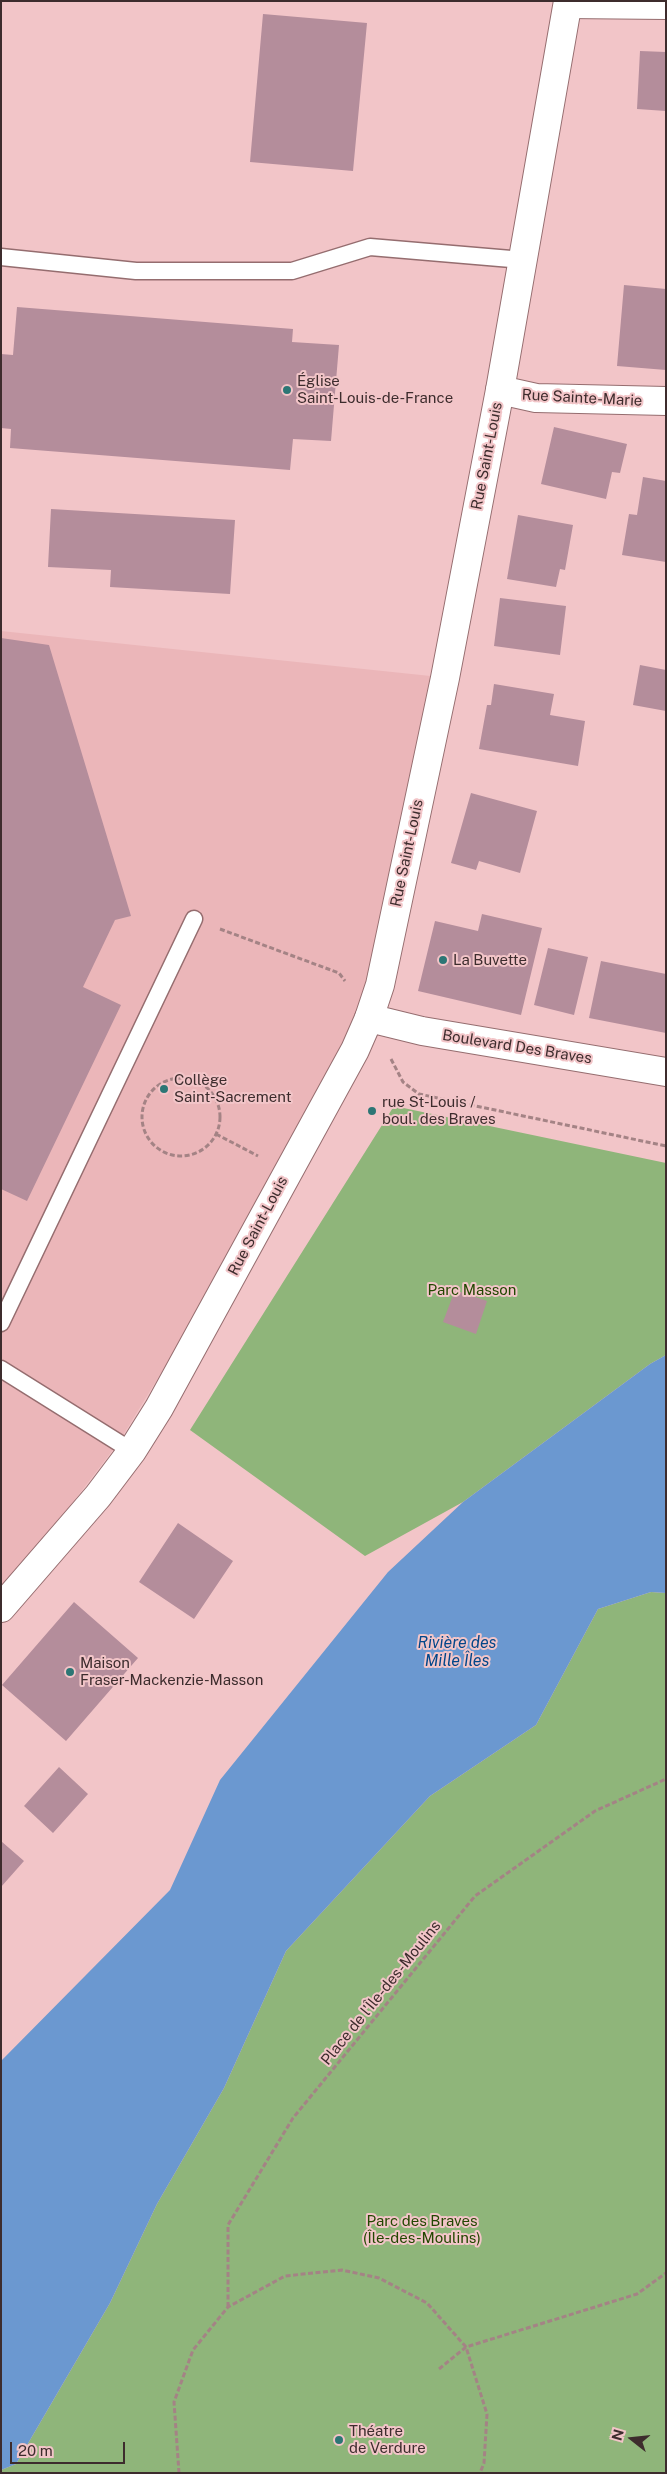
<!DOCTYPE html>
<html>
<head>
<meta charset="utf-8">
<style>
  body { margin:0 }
  #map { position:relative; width:667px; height:2474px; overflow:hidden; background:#f2c5c8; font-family:"Public Sans",sans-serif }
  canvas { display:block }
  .frame { position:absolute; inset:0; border:2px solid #3d2c2d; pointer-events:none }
  .north { position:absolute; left:607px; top:2414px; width:50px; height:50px; -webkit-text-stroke:4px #f2c5c8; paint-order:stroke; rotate:286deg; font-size:14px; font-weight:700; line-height:20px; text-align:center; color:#3d2c2d }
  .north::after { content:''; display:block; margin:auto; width:18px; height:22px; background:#3d2c2d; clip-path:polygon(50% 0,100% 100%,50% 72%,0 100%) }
  .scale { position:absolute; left:10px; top:2442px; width:115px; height:22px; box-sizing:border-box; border:2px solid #3d2c2d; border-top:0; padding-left:6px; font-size:15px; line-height:18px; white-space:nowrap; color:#3d2c2d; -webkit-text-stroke:4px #f2c5c8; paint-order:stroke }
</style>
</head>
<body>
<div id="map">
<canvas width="667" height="2474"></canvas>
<div class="frame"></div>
<div class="north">N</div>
<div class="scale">20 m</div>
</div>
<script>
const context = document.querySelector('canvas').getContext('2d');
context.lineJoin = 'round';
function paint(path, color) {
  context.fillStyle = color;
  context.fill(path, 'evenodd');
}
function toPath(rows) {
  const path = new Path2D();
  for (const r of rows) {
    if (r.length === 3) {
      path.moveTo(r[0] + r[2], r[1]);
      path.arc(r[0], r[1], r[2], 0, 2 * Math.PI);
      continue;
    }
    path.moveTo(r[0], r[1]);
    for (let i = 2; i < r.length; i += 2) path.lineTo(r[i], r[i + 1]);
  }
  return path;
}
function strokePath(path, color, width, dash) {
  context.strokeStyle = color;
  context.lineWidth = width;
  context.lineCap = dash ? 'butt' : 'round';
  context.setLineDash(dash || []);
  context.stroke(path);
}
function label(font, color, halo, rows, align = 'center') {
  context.font = font + ' "Public Sans",sans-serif';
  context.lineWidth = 4;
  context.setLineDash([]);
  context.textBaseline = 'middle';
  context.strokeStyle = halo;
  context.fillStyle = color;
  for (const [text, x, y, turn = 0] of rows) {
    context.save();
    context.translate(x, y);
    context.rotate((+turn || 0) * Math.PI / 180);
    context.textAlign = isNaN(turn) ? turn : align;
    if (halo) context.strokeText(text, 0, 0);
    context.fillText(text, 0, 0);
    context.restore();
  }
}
paint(toPath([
  [1,631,440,677,369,1010,197,1314,119,1442,54,1527,1,1589]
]), '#ebb6b9');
paint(toPath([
  [394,1106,666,1163,666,1355,650,1364,463,1502,365,1556,190,1430],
  [651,1592,666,1593,666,2473,1,2473,1,2470,16,2464,110,2303,157,2204,224,2088,286,1951,430,1796,536,1725,598,1609]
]), '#8fb57a');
paint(toPath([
  [666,1355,666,1593,651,1592,598,1609,536,1725,430,1796,286,1951,224,2088,157,2204,110,2303,16,2464,1,2470,1,2061,170,1890,220,1780,388,1572,463,1502,650,1364]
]), '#6b98d0');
paint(toPath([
  [263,14,367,23,353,171,250,162],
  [640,51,666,52,666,111,637,109],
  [624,285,666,289,666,370,617,366],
  [17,307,293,329,292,342,339,345,331,441,293,439,290,470,10,448,11,429,1,428,1,354,13,355],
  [554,427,627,444,620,473,612,472,606,499,541,484],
  [643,477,666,481,666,562,622,555,629,514,637,515],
  [51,509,235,520,230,594,110,587,111,570,48,567],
  [518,515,573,525,565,570,560,569,556,587,507,579],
  [500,598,566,606,560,655,494,646],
  [1,638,49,645,131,916,115,920,83,987,121,1005,27,1201,1,1189],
  [640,665,666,670,666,711,633,705],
  [494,684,554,694,550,715,585,721,578,766,479,749,487,705,491,705],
  [471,793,537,811,520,873,479,861,476,870,451,863],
  [482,914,542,928,521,1015,418,991,435,921,478,931],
  [548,948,588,957,574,1015,534,1005],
  [601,961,666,974,666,1033,589,1018],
  [455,1290,487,1301,476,1334,443,1322],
  [178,1523,233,1561,194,1619,139,1582],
  [74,1602,138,1658,66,1741,2,1685],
  [59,1767,88,1794,53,1833,24,1806],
  [1,1841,24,1861,1,1887]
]), '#b48d9b');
const service = toPath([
  [1,257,136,271,292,271,370,247,523,260],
  [1,1323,194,919],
  [1,1369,132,1451]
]);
const minor = toPath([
  [568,4,666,5],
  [500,390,536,398,666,401],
  [369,1018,422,1031,666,1072]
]);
const secondary = toPath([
  [1,1608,98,1496,132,1451,159,1408,355,1050,369,1018,380,985,445,678,500,390,568,1]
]);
strokePath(service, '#956d6f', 19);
strokePath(minor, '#956d6f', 30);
strokePath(secondary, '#956d6f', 30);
strokePath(toPath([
  [220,929,339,973,345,981],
  [391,1059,403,1082,419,1094,666,1146],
  [181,1117,39],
  [216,1134,258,1156],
  [228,2307,228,2225,293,2118,475,1896,595,1811,666,1779],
  [439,2369,466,2347,637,2294,666,2273],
  [179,2473,174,2402,193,2350,228,2307,285,2276,342,2270,379,2278,427,2303,466,2347,487,2414,484,2463,480,2473]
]), '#a48385', 3, [5, 2.5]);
strokePath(service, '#fff', 16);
strokePath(minor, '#fff', 28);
strokePath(secondary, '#fff', 28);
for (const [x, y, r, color] of [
  [287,390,5,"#2c7675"],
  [443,960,5,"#2c7675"],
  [164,1089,5,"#2c7675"],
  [372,1111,5,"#2c7675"],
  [70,1672,5,"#2c7675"],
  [339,2440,5,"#2c7675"]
]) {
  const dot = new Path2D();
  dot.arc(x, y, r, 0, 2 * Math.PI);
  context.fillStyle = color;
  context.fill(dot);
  strokePath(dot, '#f2c5c8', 2);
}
label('15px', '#3d2c2d', '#f2c5c8', [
  ["Église",297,381],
  ["Saint-Louis-de-France",297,398],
  ["La Buvette",453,960],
  ["Collège",174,1080],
  ["Saint-Sacrement",174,1097],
  ["rue St-Louis /",382,1102],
  ["boul. des Braves",382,1119],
  ["Maison",80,1663],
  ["Fraser-Mackenzie-Masson",80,1680],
  ["Théatre",349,2431],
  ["de Verdure",349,2448]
], 'left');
label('15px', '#3d2c2d', '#f2c5c8', [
  ["Rue Sainte-Marie",582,398,3],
  ["Rue Saint-Louis",487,456,-79],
  ["Rue Saint-Louis",407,853,-78],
  ["Boulevard Des Braves",517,1047,9],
  ["Rue Saint-Louis",258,1226,-62],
  ["Place de l'Île-des-Moulins",381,1993,-51]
]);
label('15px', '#224701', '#f2c5c8', [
  ["Parc Masson",472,1290],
  ["Parc des Braves",422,2221],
  ["(Île-des-Moulins)",422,2238]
]);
label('italic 16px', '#024689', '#f2c5c8', [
  ["Rivière des",457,1643],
  ["Mille Îles",457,1661]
]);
</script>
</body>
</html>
